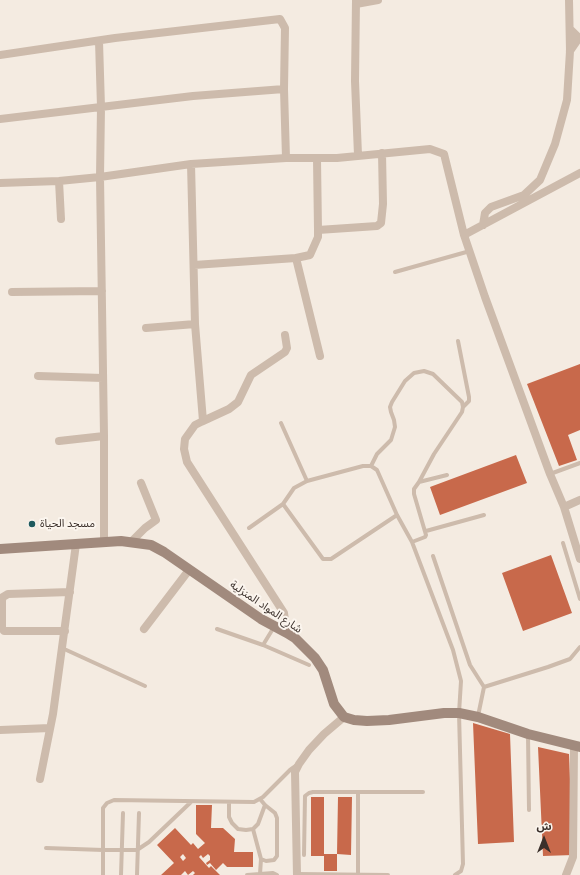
<!DOCTYPE html>
<html>
<head>
<meta charset="utf-8">
<style>
  body { margin:0 }
  #map { position:relative; width:580px; height:875px; overflow:hidden; background:#f4ebe1; font-family:Raleway,"Noto Sans Arabic",sans-serif }
  canvas { display:block }
  .north { position:absolute; left:524px; top:819px; width:40px; height:40px; -webkit-text-stroke:3px #fbf5ee; paint-order:stroke; rotate:0deg; font-size:11px; font-weight:700; line-height:16px; text-align:center; color:#3b302b }
  .north::after { content:''; display:block; margin:auto; width:14px; height:18px; background:#3b302b; clip-path:polygon(50% 0,100% 100%,50% 72%,0 100%) }
</style>
</head>
<body>
<div id="map">
<canvas width="580" height="875"></canvas>
<div class="north">ش</div>
</div>
<script>
const context = document.querySelector('canvas').getContext('2d');
context.lineJoin = 'round';
function paint(path, color) {
  context.fillStyle = color;
  context.fill(path, 'evenodd');
}
function toPath(rows) {
  const path = new Path2D();
  for (const r of rows) {
    path.moveTo(r[0], r[1]);
    for (let i = 2; i < r.length; i += 2) path.lineTo(r[i], r[i + 1]);
  }
  return path;
}
function strokePath(path, color, width, dash) {
  context.strokeStyle = color;
  context.lineWidth = width;
  context.lineCap = dash ? 'butt' : 'round';
  context.setLineDash(dash || []);
  context.stroke(path);
}
function label(font, color, halo, rows, align = 'center') {
  context.font = font + ' Raleway,"Noto Sans Arabic",sans-serif';
  context.lineWidth = 4;
  context.setLineDash([]);
  context.textBaseline = 'middle';
  context.strokeStyle = halo;
  context.fillStyle = color;
  for (const [text, x, y, turn = 0] of rows) {
    context.save();
    context.translate(x, y);
    context.rotate((+turn || 0) * Math.PI / 180);
    context.textAlign = isNaN(turn) ? turn : align;
    if (halo) context.strokeText(text, 0, 0);
    context.fillText(text, 0, 0);
    context.restore();
  }
}
paint(toPath([
  [580,364,580,430,568,435,577,460,559,466,527,384],
  [516,455,527,483,440,515,430,487],
  [551,555,572,613,523,631,502,573],
  [473,723,510,734,514,842,478,844],
  [538,747,569,754,573,855,543,856],
  [311,797,324,797,324,854,337,854,337,871,324,871,324,856,311,856],
  [338,797,352,797,351,855,337,854],
  [196,805,212,805,211,828,223,828,235,839,234,852,253,852,253,867,227,867,223,863,216,870,210,863,207,865,206,863,210,860,210,856,208,854,203,858,201,855,199,857,209,868,211,866,220,875,193,875,195,873,193,871,188,875,185,871,181,875,161,875,174,863,157,845,175,828,191,845,193,843,198,849,205,843,196,834],
  [183,854,186,858,183,861,180,857]
]), '#c8694b');
strokePath(toPath([
  [395,272,470,251],
  [458,341,469,397,469,401,463,407],
  [281,423,307,481],
  [371,466,377,454,391,440,395,427,394,420,391,412,390,407,392,402,405,381,414,373,424,371,433,374,462,402,463,407,462,412,434,454,419,482],
  [550,474,580,463],
  [283,504,323,559,331,559,397,515],
  [249,528,283,504,294,488,307,481,363,466,371,466,377,470,397,515,412,542,453,650,461,681,459,713,463,864,461,871,455,875],
  [426,531,484,515],
  [412,542,425,537,426,535,414,494,414,489,419,482,447,475],
  [563,543,580,599],
  [433,556,470,665,484,687,478,716],
  [217,629,263,645,309,665],
  [263,645,274,627],
  [62,648,145,686],
  [484,687,548,667,570,659,580,647],
  [528,735,529,810],
  [229,802,229,817,232,823,238,829,246,830,253,829,258,824,265,805],
  [253,829,261,859,266,861,274,860,277,856,277,818,275,813,265,805,260,799],
  [46,848,103,850,137,850,149,842,191,802],
  [304,855,305,796,309,793,313,792,423,792],
  [260,874,261,859],
  [297,874,388,875],
  [358,874,358,793],
  [103,875,103,808,107,803,114,800,254,802,263,797,290,770,297,765],
  [121,875,123,813],
  [137,875,139,813],
  [247,875,273,873,277,875]
]), '#cdbbac', 4);
strokePath(toPath([
  [356,0,355,81,358,155],
  [356,4,378,0],
  [570,29,579,38,570,51],
  [99,41,101,107,100,177,104,436,104,542],
  [0,55,115,38,280,19,285,28,284,89,286,158],
  [0,119,193,96,284,89],
  [59,181,61,219],
  [0,183,59,181,100,177,191,164],
  [483,225,485,213,491,207,524,195,540,180,555,144,567,100,570,51,569,0],
  [318,230,377,226,381,223,383,204,382,153],
  [464,235,580,173],
  [296,258,320,356],
  [194,265,296,258,310,255,318,237,318,230,317,159],
  [12,292,102,291],
  [146,328,195,324],
  [38,376,103,378],
  [203,421,229,409,238,402,251,375,285,352,287,348,285,335],
  [59,441,104,436],
  [564,507,580,500],
  [132,541,145,528,156,520,141,483],
  [144,629,189,570],
  [65,631,4,631,2,628,2,600,3,597,8,594,70,592],
  [287,633,284,613,187,462,184,449,185,439,195,425,203,421,195,324,191,164,286,158,337,158,430,149,444,154,464,235,485,297,550,474,564,507,580,559],
  [0,730,50,728],
  [40,779,53,714,76,544],
  [297,875,295,772,299,764,309,750,324,734,344,717],
  [566,875,573,857,574,746]
]), '#cdbbac', 8);
strokePath(toPath([
  [0,549,121,541,151,545,164,552,261,619,287,633,295,638,315,658,323,670,334,704,344,717,354,720,367,721,389,720,444,713,459,713,478,717,528,734,580,747]
]), '#a18a7d', 10);
for (const [x, y, r, color] of [
  [32,524,4,"#1f5a5e"]
]) {
  const dot = new Path2D();
  dot.arc(x, y, r, 0, 2 * Math.PI);
  context.fillStyle = color;
  context.fill(dot);
  strokePath(dot, '#fbf5ee', 1.5);
}
label('11px', '#3b302b', '#fbf5ee', [
  ["مسجد الحياة",40,524]
], 'left');
label('11px', '#3b302b', '#fbf5ee', [
  ["شارع المواد المنزلية",266,607,34]
]);
</script>
</body>
</html>
